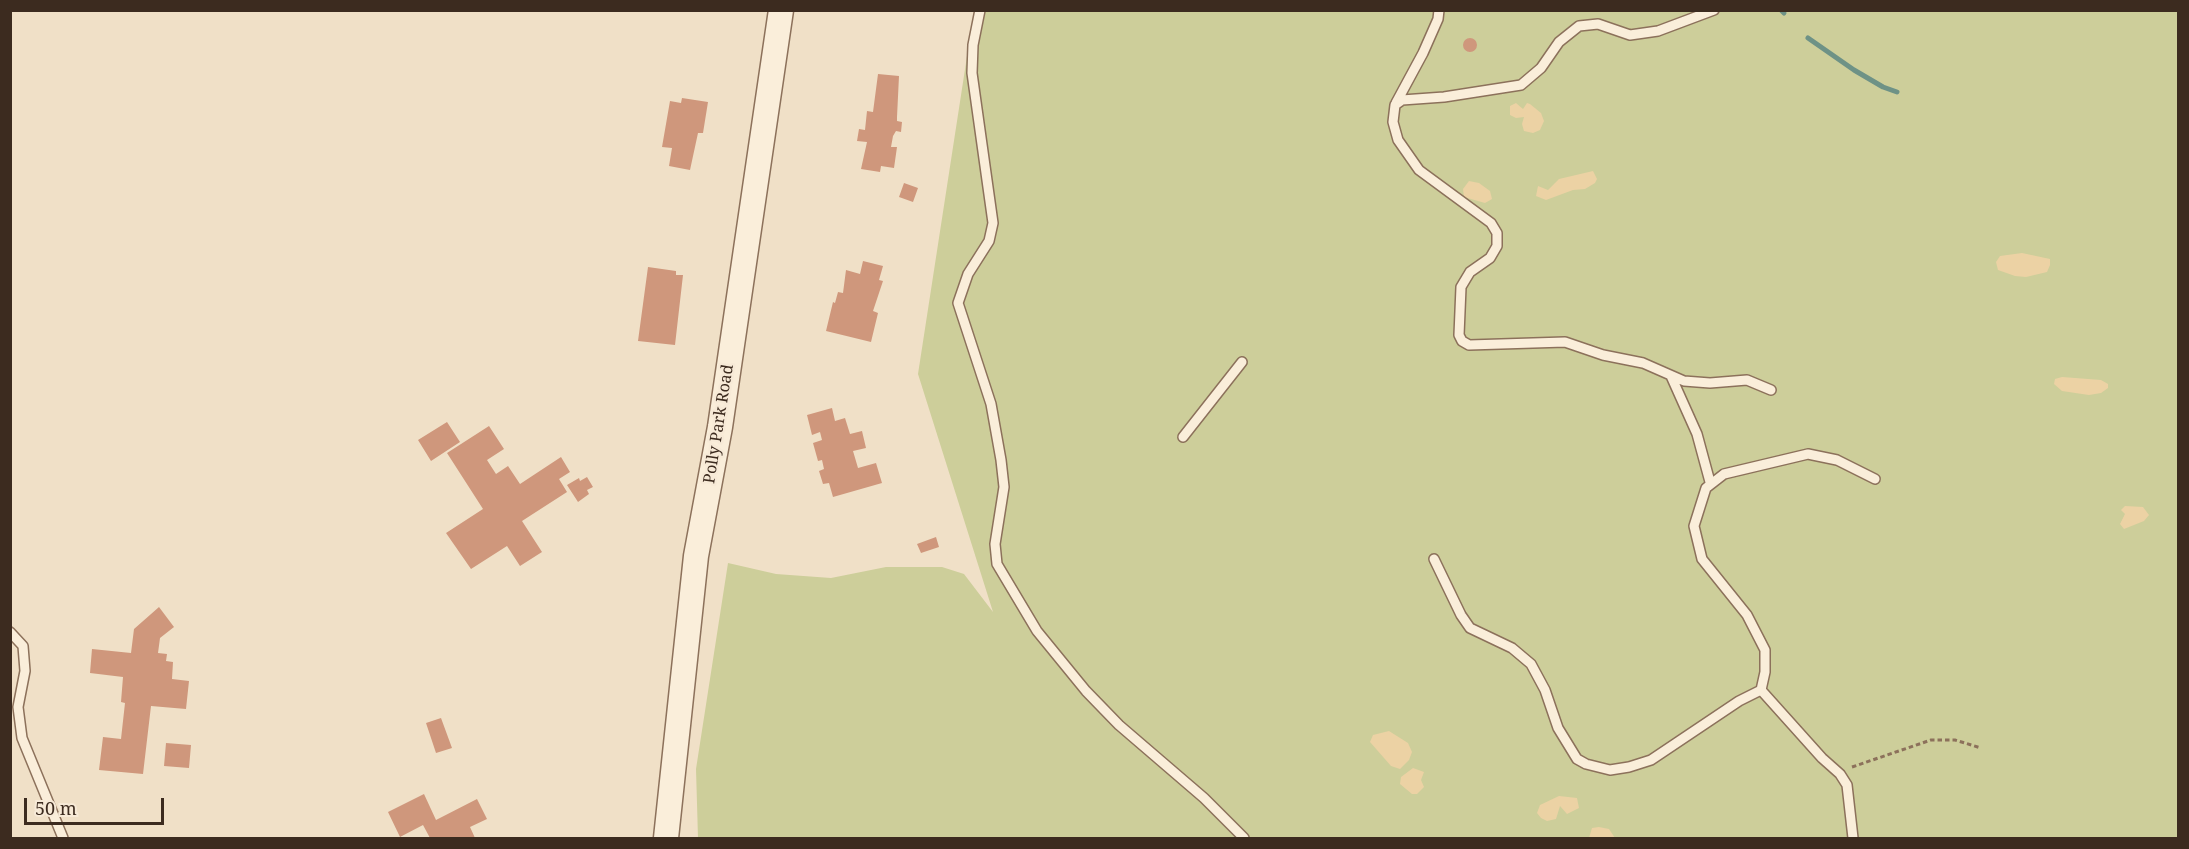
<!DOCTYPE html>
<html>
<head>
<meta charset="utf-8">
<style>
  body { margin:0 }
  #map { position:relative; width:2189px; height:849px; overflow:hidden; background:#f0e0c7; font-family:"Noto Serif",serif }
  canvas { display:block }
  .frame { position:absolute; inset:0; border:12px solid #3c2b1f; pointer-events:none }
  .scale { position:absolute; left:24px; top:798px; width:140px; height:27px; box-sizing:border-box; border:3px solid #3c2b1f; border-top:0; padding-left:8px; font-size:18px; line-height:21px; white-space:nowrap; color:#3c2b1f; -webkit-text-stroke:4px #f7ead7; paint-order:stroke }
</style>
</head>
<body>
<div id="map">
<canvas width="2189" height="849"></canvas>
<div class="frame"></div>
<div class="scale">50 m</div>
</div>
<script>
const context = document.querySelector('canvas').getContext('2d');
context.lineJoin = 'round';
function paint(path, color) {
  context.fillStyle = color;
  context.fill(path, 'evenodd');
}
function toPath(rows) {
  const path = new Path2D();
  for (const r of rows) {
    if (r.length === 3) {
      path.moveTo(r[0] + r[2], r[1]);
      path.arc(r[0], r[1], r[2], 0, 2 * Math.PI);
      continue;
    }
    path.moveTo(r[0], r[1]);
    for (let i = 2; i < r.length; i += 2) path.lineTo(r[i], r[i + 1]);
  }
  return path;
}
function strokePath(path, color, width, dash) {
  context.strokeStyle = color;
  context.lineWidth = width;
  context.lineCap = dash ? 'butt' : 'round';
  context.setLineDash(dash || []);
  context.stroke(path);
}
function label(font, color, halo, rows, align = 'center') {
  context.font = font + ' "Noto Serif",serif';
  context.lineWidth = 5;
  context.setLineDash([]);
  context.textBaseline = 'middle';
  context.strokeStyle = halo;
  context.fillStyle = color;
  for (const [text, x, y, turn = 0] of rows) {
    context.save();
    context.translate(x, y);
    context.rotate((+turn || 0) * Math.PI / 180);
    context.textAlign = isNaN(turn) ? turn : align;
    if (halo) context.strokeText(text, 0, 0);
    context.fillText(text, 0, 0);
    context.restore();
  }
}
paint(toPath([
  [974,11,2178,11,2178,838,698,838,696,769,728,563,776,574,831,578,886,567,942,567,964,574,993,612,918,374]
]), '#cdce9a');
paint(toPath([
  [1516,103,1523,109,1527,103,1530,104,1541,113,1544,121,1540,130,1533,133,1524,131,1522,124,1524,117,1516,118,1510,115,1510,106],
  [1593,171,1597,179,1595,183,1585,189,1573,190,1546,200,1536,196,1538,186,1548,190,1559,179],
  [1469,181,1479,183,1490,191,1492,199,1485,203,1464,197,1463,189],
  [2022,253,2050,259,2050,265,2047,272,2026,277,2015,276,1998,270,1996,262,2000,256],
  [2062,377,2101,380,2108,384,2108,388,2101,393,2089,395,2062,391,2054,384,2055,379],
  [2125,506,2143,507,2149,515,2144,521,2124,529,2120,524,2125,514,2121,510],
  [1389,731,1408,743,1412,752,1409,760,1400,769,1391,766,1370,742,1373,735],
  [1413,768,1424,772,1421,780,1424,787,1417,794,1412,794,1400,784,1401,777],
  [1559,796,1577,798,1579,808,1567,814,1560,806,1556,819,1547,821,1541,818,1537,813,1540,805],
  [1599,827,1609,829,1615,838,1589,838,1592,828]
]), '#ecd2a4');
strokePath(toPath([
  [1781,10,1784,13],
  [1808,38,1854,70,1883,87,1897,92]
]), '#6e9286', 5);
paint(toPath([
  [1470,45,7],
  [878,74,899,76,897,117,897,121,902,122,901,132,896,131,893,136,891,147,897,147,894,168,881,166,880,172,861,169,867,142,857,141,859,129,865,130,867,111,873,112],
  [682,98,708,102,703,133,698,133,690,170,669,166,672,148,662,147,670,101,681,103],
  [904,183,918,188,913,202,899,197],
  [863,261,883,266,879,280,883,281,873,311,878,313,871,342,826,331,833,302,835,303,838,292,843,293,846,270,860,274],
  [648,267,676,271,676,275,683,275,675,345,638,341],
  [832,408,835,421,845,418,850,434,862,431,866,448,853,451,858,468,876,463,882,483,833,497,829,483,823,484,819,471,824,469,822,460,818,461,813,443,822,440,820,432,812,435,807,415],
  [447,422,460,442,431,461,418,440],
  [489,426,504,449,487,460,496,474,508,466,520,484,561,457,570,472,559,479,567,492,522,521,542,552,520,566,507,546,471,569,446,533,483,509,447,453],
  [587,477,593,487,587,490,589,494,578,502,567,485,579,478,580,481],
  [936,537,939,547,921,553,917,544],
  [159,607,174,627,160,638,158,653,167,654,166,661,173,662,172,679,189,681,186,709,151,706,143,774,99,770,103,737,121,739,125,703,121,702,123,677,90,673,92,649,131,653,134,629],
  [441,718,452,748,436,753,426,723],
  [166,743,191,745,189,768,164,766],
  [424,794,436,820,477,799,487,819,470,827,475,838,430,838,423,825,400,837,388,812]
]), '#cf977c');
const service = toPath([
  [980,10,973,45,972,73,993,223,989,241,968,274,958,303,991,404,1001,460,1004,487,995,544,997,564,1037,631,1086,691,1119,725,1204,798,1244,838],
  [1714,10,1658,31,1630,35,1598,24,1579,26,1559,42,1541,68,1521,85,1444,97,1402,100,1395,105,1393,122,1398,140,1419,170,1491,223,1497,233,1497,246,1490,258,1470,272,1461,287,1459,335,1462,341,1469,345,1565,342,1603,355,1643,363,1684,381,1710,383,1747,380,1771,390],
  [1396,103,1423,53,1438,19,1439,10],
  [1671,376,1697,434,1710,482],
  [1183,437,1242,362],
  [1434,559,1461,615,1470,628,1512,648,1531,664,1545,690,1558,728,1577,759,1586,764,1610,770,1629,767,1651,760,1739,701,1761,690],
  [10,632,23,646,25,671,18,707,22,738,63,838],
  [1853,838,1847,785,1840,774,1822,758,1761,690,1765,672,1765,650,1747,615,1702,559,1694,526,1706,488,1724,474,1808,454,1837,460,1875,479]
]);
const tertiary = toPath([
  [666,838,696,556,720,427,781,10]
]);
strokePath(service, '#8c715b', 12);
strokePath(tertiary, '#8c715b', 27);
strokePath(toPath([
  [1852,767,1931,740,1955,740,1981,748]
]), '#8c715b', 3, [4.5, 3]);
strokePath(service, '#faeeda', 9);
strokePath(tertiary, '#faeeda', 24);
label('16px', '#3c2b1f', '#f7ead7', [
  ["Polly Park Road",719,424,-81]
]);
</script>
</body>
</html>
